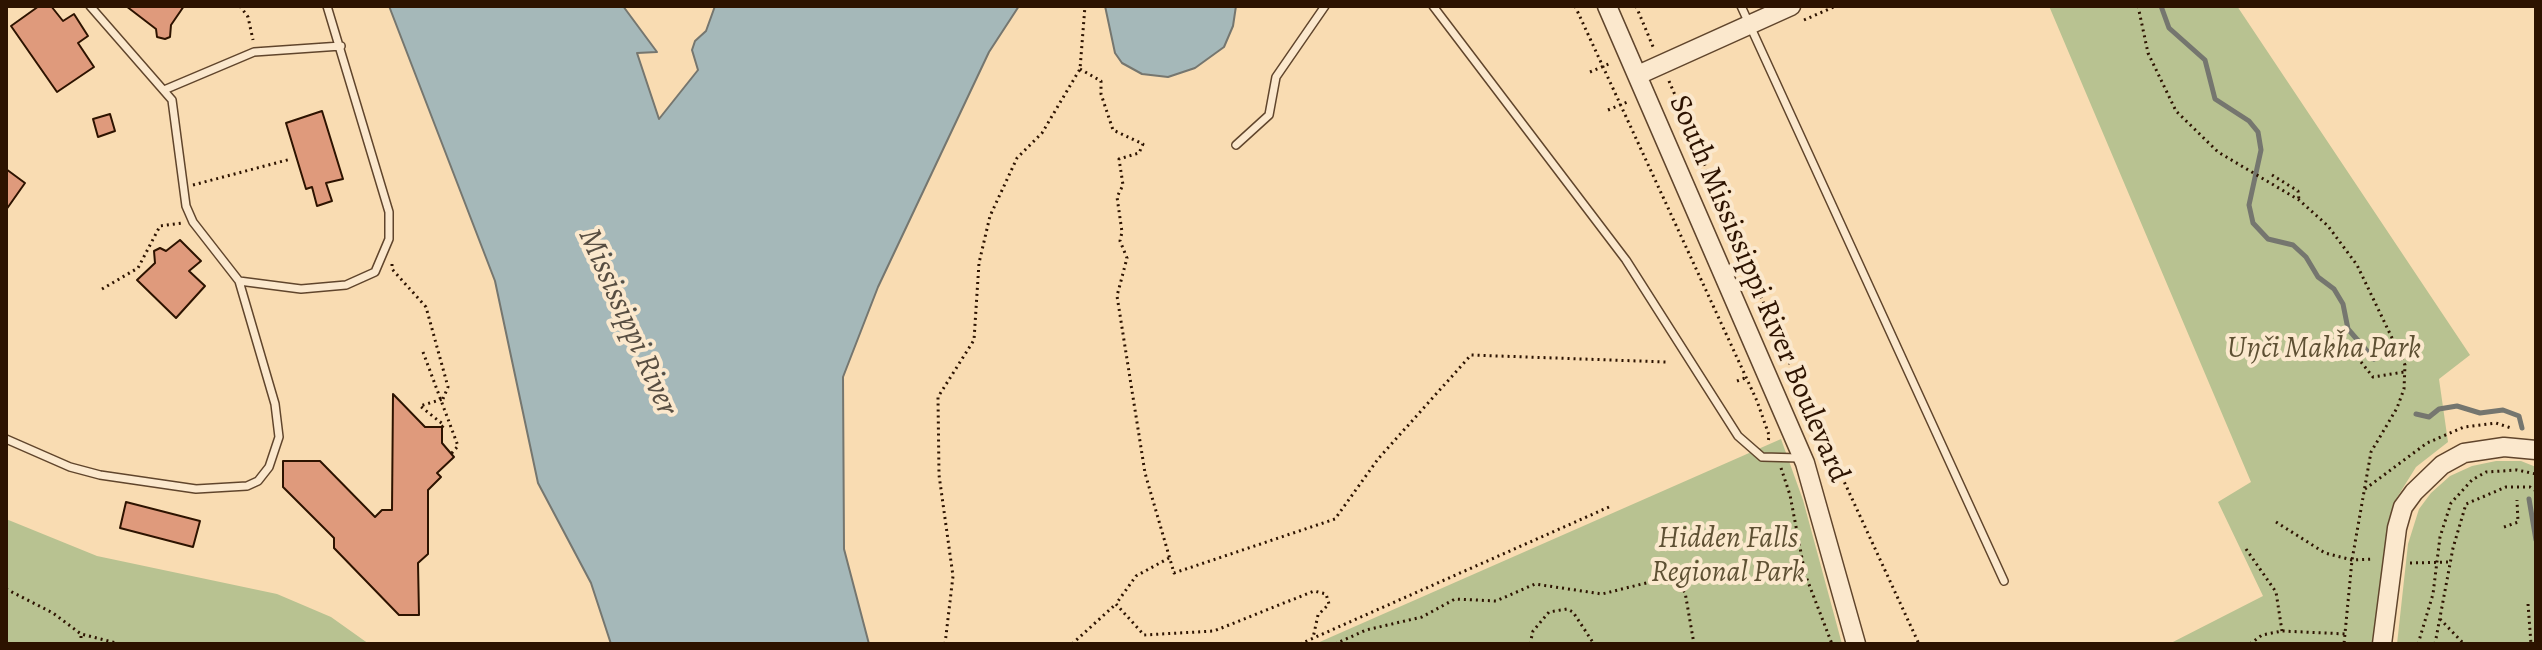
<!DOCTYPE html>
<html>
<head>
<meta charset="utf-8">
<style>
  body { margin:0 }
  #map { position:relative; width:2542px; height:650px; overflow:hidden; background:#f9dcb2; font-family:Alegreya,serif }
  canvas { display:block }
  .frame { position:absolute; inset:0; border:8px solid #2d1300; pointer-events:none }
</style>
</head>
<body>
<div id="map">
<canvas width="2542" height="650"></canvas>
<div class="frame"></div>
</div>
<script>
const context = document.querySelector('canvas').getContext('2d');
context.lineJoin = 'round';
function paint(path, color) {
  context.fillStyle = color;
  context.fill(path, 'evenodd');
}
function toPath(rows) {
  const path = new Path2D();
  for (const r of rows) {
    path.moveTo(r[0], r[1]);
    for (let i = 2; i < r.length; i += 2) path.lineTo(r[i], r[i + 1]);
  }
  return path;
}
function strokePath(path, color, width, dash) {
  context.strokeStyle = color;
  context.lineWidth = width;
  context.lineCap = dash ? 'butt' : 'round';
  context.setLineDash(dash || []);
  context.stroke(path);
}
function label(font, color, halo, rows, align = 'center') {
  context.font = font + ' Alegreya,serif';
  context.lineWidth = 8;
  context.setLineDash([]);
  context.textBaseline = 'middle';
  context.strokeStyle = halo;
  context.fillStyle = color;
  for (const [text, x, y, turn = 0] of rows) {
    context.save();
    context.translate(x, y);
    context.rotate((+turn || 0) * Math.PI / 180);
    context.textAlign = isNaN(turn) ? turn : align;
    if (halo) context.strokeText(text, 0, 0);
    context.fillText(text, 0, 0);
    context.restore();
  }
}
paint(toPath([
  [2049,6,2237,6,2470,355,2439,379,2448,442,2416,467,2393,504,2373,644,2169,644,2263,596,2218,502,2251,482],
  [1781,439,1803,500,1842,644,1315,644],
  [2496,461,2521,461,2536,467,2536,644,2397,644,2408,544,2419,509,2431,493,2450,476,2472,466],
  [6,519,97,556,277,594,331,617,369,644,6,644]
]), '#b8c291');
const water = toPath([
  [389,6,623,6,657,52,637,53,659,119,698,70,692,50,695,41,706,31,715,6,1019,6,989,52,878,287,843,377,844,549,869,644,611,644,591,583,538,483,495,281,389,6],
  [1105,6,1236,6,1233,26,1224,47,1195,68,1168,77,1142,74,1122,63,1115,53,1105,6]
]);
paint(water, '#a5b8b9');
strokePath(water, '#75766f', 2);
strokePath(toPath([
  [2161,6,2169,28,2205,60,2215,99,2249,121,2258,132,2261,150,2249,205,2253,223,2268,239,2293,245,2306,257,2318,277,2334,289,2343,304,2348,329,2374,359],
  [2416,414,2429,417,2439,409,2457,406,2480,413,2503,410,2519,416,2522,428],
  [2529,499,2536,540]
]), '#75766f', 5);
const building = toPath([
  [39,6,51,6,63,21,74,14,88,36,78,43,94,67,57,92,11,26,39,6],
  [126,6,184,6,171,25,170,37,165,39,157,37,156,29,126,6],
  [322,111,343,179,326,183,332,201,317,206,312,187,306,189,286,123,322,111],
  [110,114,115,131,98,137,93,119,110,114],
  [6,169,25,183,6,210,6,169],
  [180,240,201,261,189,271,205,286,176,318,137,280,155,263,154,251,160,248,166,251,180,240],
  [393,394,425,427,442,427,442,443,454,457,437,473,441,477,428,490,428,554,418,563,419,615,399,615,334,548,334,538,283,487,283,461,320,461,375,517,382,510,392,510,393,394],
  [126,502,200,521,193,547,120,528,126,502]
]);
paint(building, '#df9a7c');
strokePath(building, '#2d1300', 2);
const service = toPath([
  [1433,6,1626,260,1738,436,1762,457,1800,458],
  [1741,6,2004,581],
  [164,90,254,52,341,46],
  [1236,145,1269,115,1276,77,1325,6],
  [239,281,301,289,346,285,375,272,389,239,389,212,327,6],
  [6,439,70,467,100,475,196,489,247,486,258,481,269,467,279,437,275,404,239,281,193,222,186,206,172,100,90,6]
]);
const tertiary = toPath([
  [1607,6,1805,463,1856,644],
  [1638,75,1791,6],
  [2382,644,2397,528,2403,507,2414,492,2442,465,2464,453,2504,447,2536,450]
]);
strokePath(service, '#60452c', 10);
strokePath(tertiary, '#60452c', 21);
strokePath(toPath([
  [240,6,248,17,253,40],
  [1575,6,1757,401,1769,435,1768,444],
  [1636,6,1654,49],
  [2138,6,2148,53,2176,111,2218,152,2299,200,2328,226,2357,265,2405,365,2404,389,2397,408,2371,452,2352,560,2344,644],
  [1804,20,1836,6],
  [1080,69,1101,81,1101,94,1113,130,1143,144,1139,153,1119,159,1123,185,1117,197,1122,232,1120,241,1127,258,1117,296,1145,473,1174,573,1335,519,1378,459,1471,355,1666,362],
  [1590,72,1611,63],
  [1669,81,1789,362,1919,644],
  [1608,110,1630,101],
  [2272,175,2298,191,2299,200],
  [193,185,291,159],
  [392,264,392,269,426,307,448,387,443,399],
  [102,289,138,268,160,226,182,223],
  [423,352,458,446,451,454],
  [2361,362,2373,377,2404,372],
  [1737,381,1748,377],
  [442,427,444,425,420,406,443,399],
  [1781,468,1790,495,1805,574,1832,644],
  [2365,489,2427,443,2464,427,2496,423,2511,428],
  [2276,522,2325,553,2352,560,2374,559],
  [2504,527,2518,522,2517,500],
  [2246,549,2276,592,2282,631],
  [1169,558,1136,576,1116,604,1144,635,1214,631,1314,591,1326,594,1329,604,1318,615,1313,638],
  [2410,563,2450,562],
  [6,589,53,613,81,634,120,644],
  [2528,604,2531,644],
  [2440,619,2464,644],
  [81,644,81,634],
  [945,644,953,576,939,475,938,397,974,340,979,263,990,216,1017,158,1042,133,1080,69,1085,6],
  [1072,644,1116,604],
  [1300,644,1609,507],
  [1335,644,1366,630,1422,617,1455,599,1496,601,1535,584,1602,594,1658,580,1676,585,1685,592,1694,644],
  [1530,644,1533,631,1549,612,1567,609,1573,612,1594,644],
  [2250,644,2262,635,2282,631,2346,634],
  [2418,644,2433,594,2440,537,2451,503,2472,480,2486,472,2517,470,2536,474],
  [2435,644,2453,548,2466,504,2506,487,2530,487,2536,491]
]), '#2d1300', 3, [2, 4]);
strokePath(service, '#fbe8cd', 7);
strokePath(tertiary, '#fbe8cd', 18);
label('30px', '#2d1300', '#fbe8cd', [
  ["South Mississippi River Boulevard",1758,289,67]
]);
label('italic 30px', '#5e5033', '#fbe8cd', [
  ["Uŋči Makȟa Park",2324,350],
  ["Hidden Falls",1728,540],
  ["Regional Park",1728,574]
]);
label('italic 32px', '#574d41', '#fbe8cd', [
  ["Mississippi River",627,322,66]
]);
</script>
</body>
</html>
